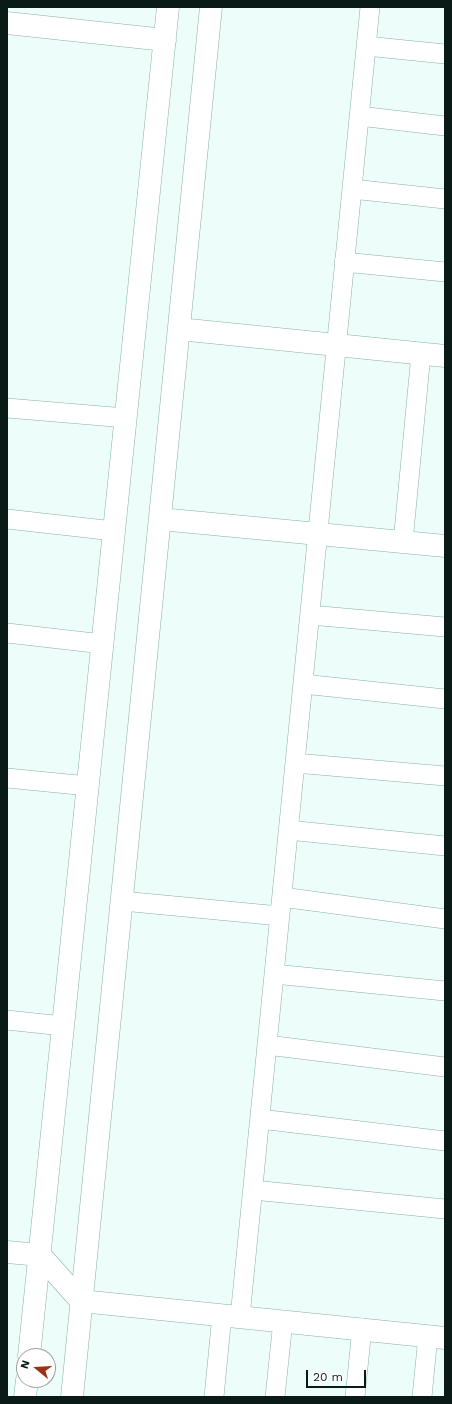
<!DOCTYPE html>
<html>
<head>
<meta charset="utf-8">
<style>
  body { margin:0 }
  #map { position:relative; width:452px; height:1404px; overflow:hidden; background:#edfefa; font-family:"Work Sans",sans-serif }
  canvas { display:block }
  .frame { position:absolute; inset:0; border:8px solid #0a1a17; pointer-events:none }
  .north { position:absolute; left:16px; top:1348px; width:40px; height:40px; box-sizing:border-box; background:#fff; border:1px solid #9da3a2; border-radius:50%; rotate:288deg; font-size:11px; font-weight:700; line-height:16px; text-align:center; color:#0a1a17 }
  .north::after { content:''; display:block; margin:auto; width:14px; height:18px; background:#9b3314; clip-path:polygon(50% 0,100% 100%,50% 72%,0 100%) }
  .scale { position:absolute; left:306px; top:1370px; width:60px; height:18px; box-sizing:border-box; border:2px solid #0a1a17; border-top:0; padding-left:5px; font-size:12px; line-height:14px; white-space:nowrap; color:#0a1a17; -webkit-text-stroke:3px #fff; paint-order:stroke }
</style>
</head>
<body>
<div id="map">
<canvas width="452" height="1404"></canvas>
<div class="frame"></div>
<div class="north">N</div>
<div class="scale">20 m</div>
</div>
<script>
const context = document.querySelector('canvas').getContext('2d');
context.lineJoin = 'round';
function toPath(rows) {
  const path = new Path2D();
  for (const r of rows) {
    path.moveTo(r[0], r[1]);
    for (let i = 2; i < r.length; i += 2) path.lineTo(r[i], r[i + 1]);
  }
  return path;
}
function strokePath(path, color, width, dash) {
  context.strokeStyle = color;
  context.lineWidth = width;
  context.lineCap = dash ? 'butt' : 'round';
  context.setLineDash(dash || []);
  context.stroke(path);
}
const street = toPath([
  [366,46,445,54],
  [359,116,445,126],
  [352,189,445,199],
  [344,262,445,272],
  [7,408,126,418],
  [7,519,114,531],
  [403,542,421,354],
  [310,615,445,627],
  [7,633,103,644],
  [303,684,445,699],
  [295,763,445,776],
  [7,778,88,786],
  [288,830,445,846],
  [282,897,445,919],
  [122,901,280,916],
  [274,974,445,991],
  [7,1020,63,1026],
  [267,1045,445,1067],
  [260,1119,445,1141],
  [253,1190,445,1209],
  [240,1317,370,7],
  [214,1397,222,1315],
  [275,1397,283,1321],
  [355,1397,362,1328],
  [422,1397,428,1336]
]);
const secondary = toPath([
  [7,23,165,40],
  [179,329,445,356],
  [160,519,445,546],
  [7,1252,40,1255,81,1301,445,1338],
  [29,1356,168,7],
  [25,1397,27,1380],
  [72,1397,211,7]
]);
strokePath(street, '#86afa6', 20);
strokePath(secondary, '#86afa6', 23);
strokePath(street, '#fff', 19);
strokePath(secondary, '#fff', 22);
</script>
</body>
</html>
